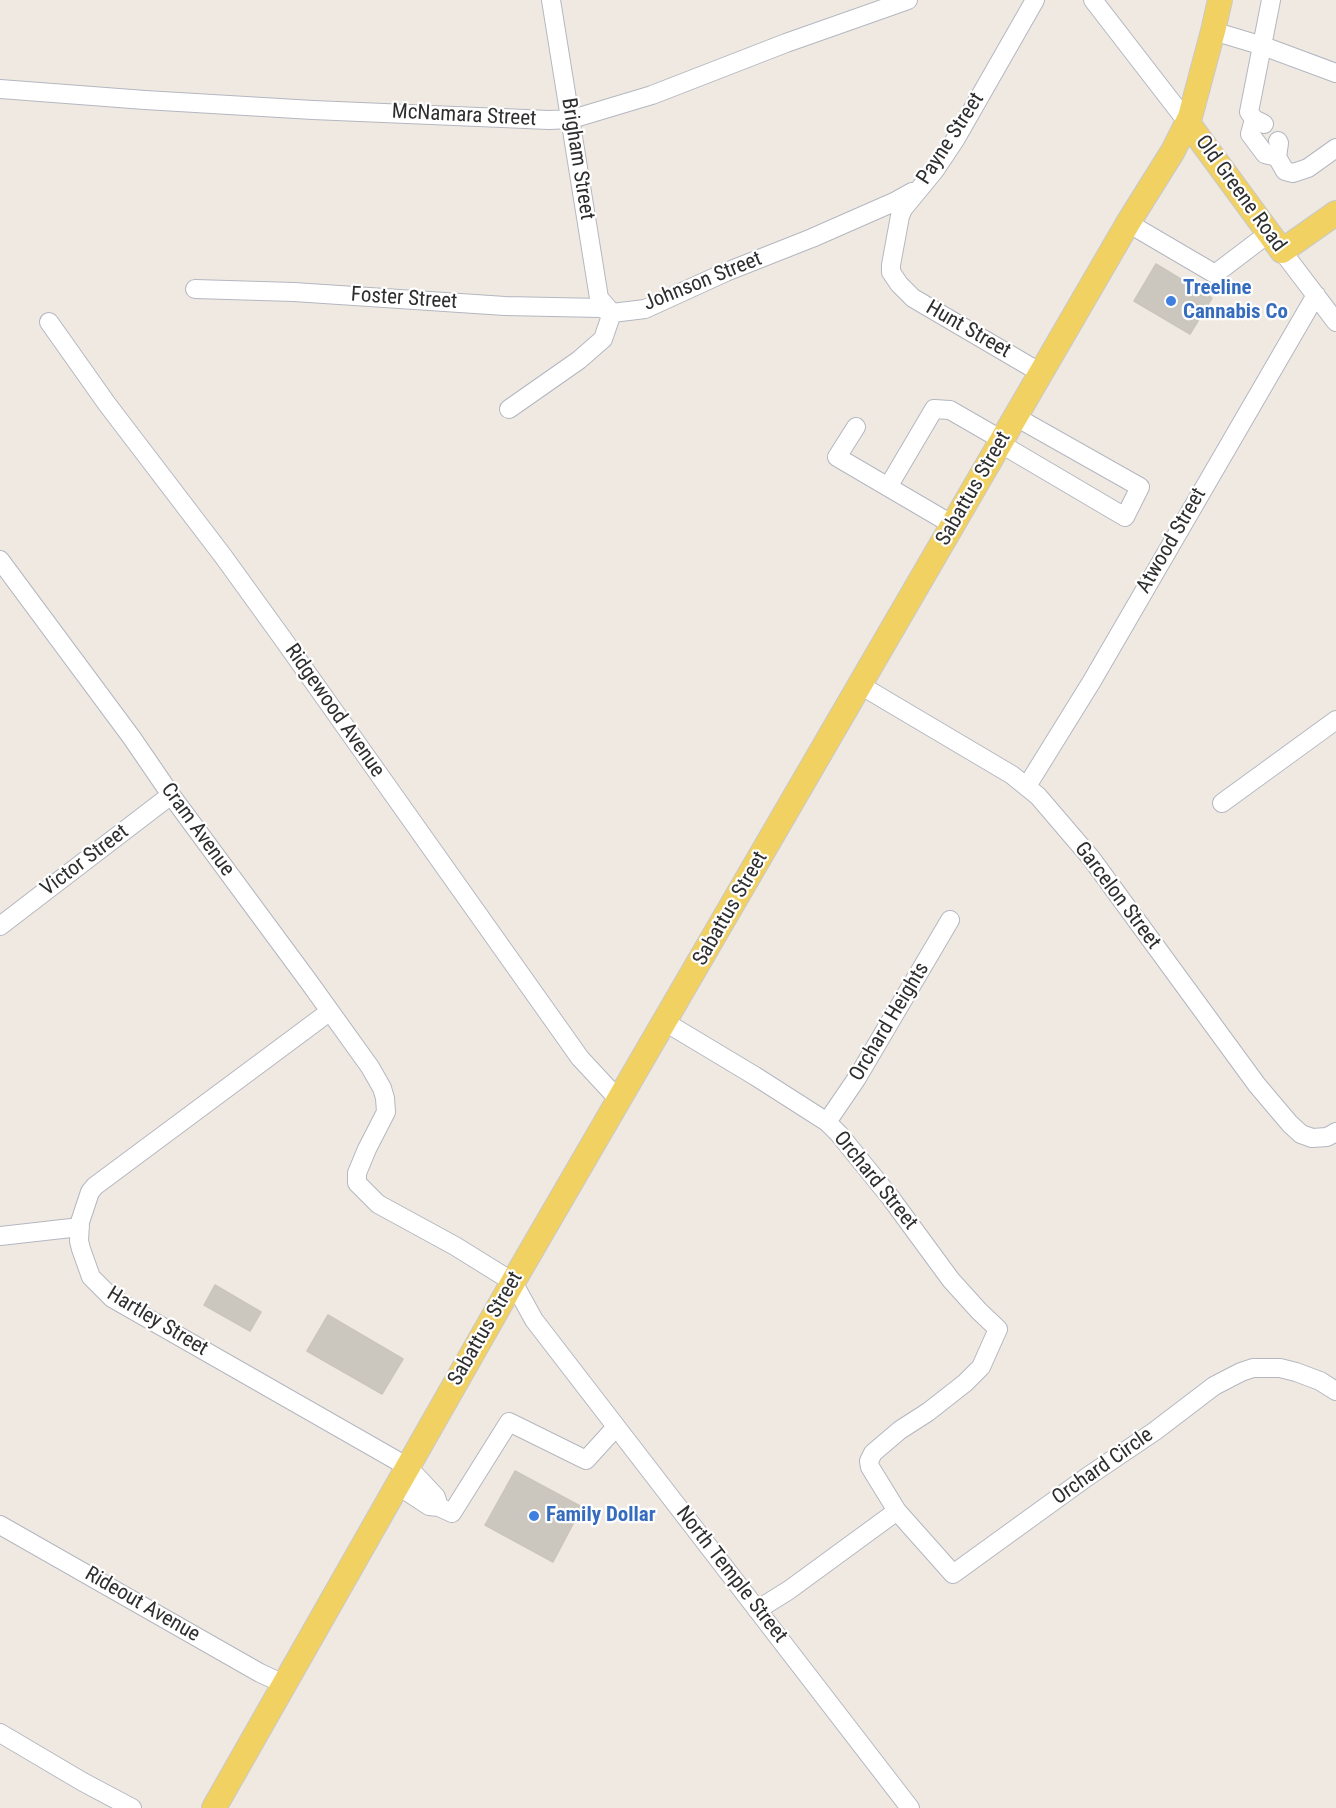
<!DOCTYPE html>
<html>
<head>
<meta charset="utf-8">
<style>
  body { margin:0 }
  canvas { display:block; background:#efe9e1 }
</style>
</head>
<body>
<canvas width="1336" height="1808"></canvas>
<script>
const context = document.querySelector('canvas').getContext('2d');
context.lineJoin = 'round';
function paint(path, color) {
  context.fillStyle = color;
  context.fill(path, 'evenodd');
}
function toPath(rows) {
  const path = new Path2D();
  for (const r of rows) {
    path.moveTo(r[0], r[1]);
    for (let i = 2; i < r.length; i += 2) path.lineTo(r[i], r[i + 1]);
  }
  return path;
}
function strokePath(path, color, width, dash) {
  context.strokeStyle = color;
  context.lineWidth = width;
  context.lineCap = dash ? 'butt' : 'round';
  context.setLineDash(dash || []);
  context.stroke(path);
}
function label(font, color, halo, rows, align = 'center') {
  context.font = font + ' "Roboto Condensed",sans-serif';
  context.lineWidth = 4.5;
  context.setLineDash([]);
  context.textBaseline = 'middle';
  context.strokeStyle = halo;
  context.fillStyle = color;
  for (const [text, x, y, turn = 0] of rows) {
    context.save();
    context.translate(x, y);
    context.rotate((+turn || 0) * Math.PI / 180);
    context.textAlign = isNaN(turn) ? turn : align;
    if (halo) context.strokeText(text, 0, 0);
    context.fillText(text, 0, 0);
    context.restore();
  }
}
const building = toPath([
  [1156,264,1212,298,1190,334,1134,301,1156,264],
  [215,1285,261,1312,250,1331,204,1305,215,1285],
  [328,1315,403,1359,382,1394,307,1351,328,1315],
  [515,1471,582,1507,553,1562,485,1525,515,1471]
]);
paint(building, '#cbc7bf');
strokePath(building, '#cbc5ba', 1.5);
const minor = toPath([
  [551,0,599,298,612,313],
  [1035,0,955,140,935,170,903,209,900,216,891,265,891,272,899,284,913,298,1041,373],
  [1093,0,1188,123],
  [1213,31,1263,46,1336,73],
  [0,89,145,100,313,110,549,120,572,119,652,95,786,43,908,0],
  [1254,119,1250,134,1265,154,1277,157],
  [1264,124,1254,119,1249,112,1271,0],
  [1278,141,1279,143,1277,157,1285,171,1293,173,1308,168,1336,148],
  [1128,223,1215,274,1269,233],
  [1282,251,1336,322],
  [195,289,294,292,505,306,601,308,612,313],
  [49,322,107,404,223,556,283,639,580,1058,619,1100],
  [509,409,579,360,603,339,612,313,645,309,726,272,812,238,894,202,912,192],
  [856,427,837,457,953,525],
  [1001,444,1125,517,1140,487,1016,417],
  [888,487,934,409,950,410,1002,440],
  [0,560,132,738,171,795,309,982,370,1067,382,1088,385,1098,386,1112,367,1149,357,1173,357,1183,378,1204,455,1246,513,1282,534,1320,910,1808],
  [860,685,1012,775,1038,796,1091,858,1257,1085,1290,1124,1301,1134,1312,1138,1327,1137,1336,1132],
  [1027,786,1092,681,1316,295],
  [1222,803,1336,720],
  [0,926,171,795],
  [329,1012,95,1186,90,1192,80,1222,79,1241,81,1249,91,1277,112,1298,408,1467,436,1497,439,1507],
  [665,1022,755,1076,827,1122,839,1134,890,1197,951,1280,979,1311,998,1329,981,1367,965,1383,928,1412,900,1430,873,1453,869,1461,870,1467,897,1511,953,1574,1087,1477,1155,1431,1214,1386,1241,1372,1253,1368,1280,1368,1296,1372,1320,1381,1336,1391],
  [827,1122,857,1078,950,920],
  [0,1236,80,1227],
  [397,1485,429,1506,439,1507,452,1513,509,1422,586,1460,616,1427],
  [0,1525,260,1673,284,1684],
  [757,1610,789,1590,897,1511],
  [0,1733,83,1782,132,1808]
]);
const major = toPath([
  [1188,123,1282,251,1336,213],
  [214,1808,513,1282,1128,223,1173,151,1190,117,1213,31,1220,0]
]);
strokePath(minor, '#b4b7c1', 20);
strokePath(major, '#c9c9c9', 26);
strokePath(minor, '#fff', 18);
strokePath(major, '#f2d163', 24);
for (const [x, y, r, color] of [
  [1171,301,6,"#3f7fe0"],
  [534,1516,6,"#3f7fe0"]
]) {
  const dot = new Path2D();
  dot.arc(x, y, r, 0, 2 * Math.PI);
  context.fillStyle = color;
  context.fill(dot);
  strokePath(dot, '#fff', 2);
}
label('21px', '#2e2e2e', '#fff', [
  ["McNamara Street",464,116,3],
  ["Payne Street",951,139,-57],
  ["Brigham Street",577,159,81],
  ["Old Greene Road",1240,194,54],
  ["Johnson Street",703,282,-22],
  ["Foster Street",404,299,4],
  ["Hunt Street",968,330,30],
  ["Sabattus Street",974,489,-60],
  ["Atwood Street",1172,541,-60],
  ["Ridgewood Avenue",334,711,55],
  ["Cram Avenue",197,830,54],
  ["Victor Street",85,861,-37],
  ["Garcelon Street",1117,896,53],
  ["Sabattus Street",731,909,-60],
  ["Orchard Heights",890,1022,-59],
  ["Orchard Street",875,1181,51],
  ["Hartley Street",157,1322,31],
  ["Sabattus Street",486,1329,-60],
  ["Orchard Circle",1103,1467,-35],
  ["North Temple Street",731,1575,52],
  ["Rideout Avenue",142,1605,30]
]);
label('bold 21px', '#366cbe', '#fff', [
  ["Treeline",1183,289],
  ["Cannabis Co",1183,313],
  ["Family Dollar",546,1516]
], 'left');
</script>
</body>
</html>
